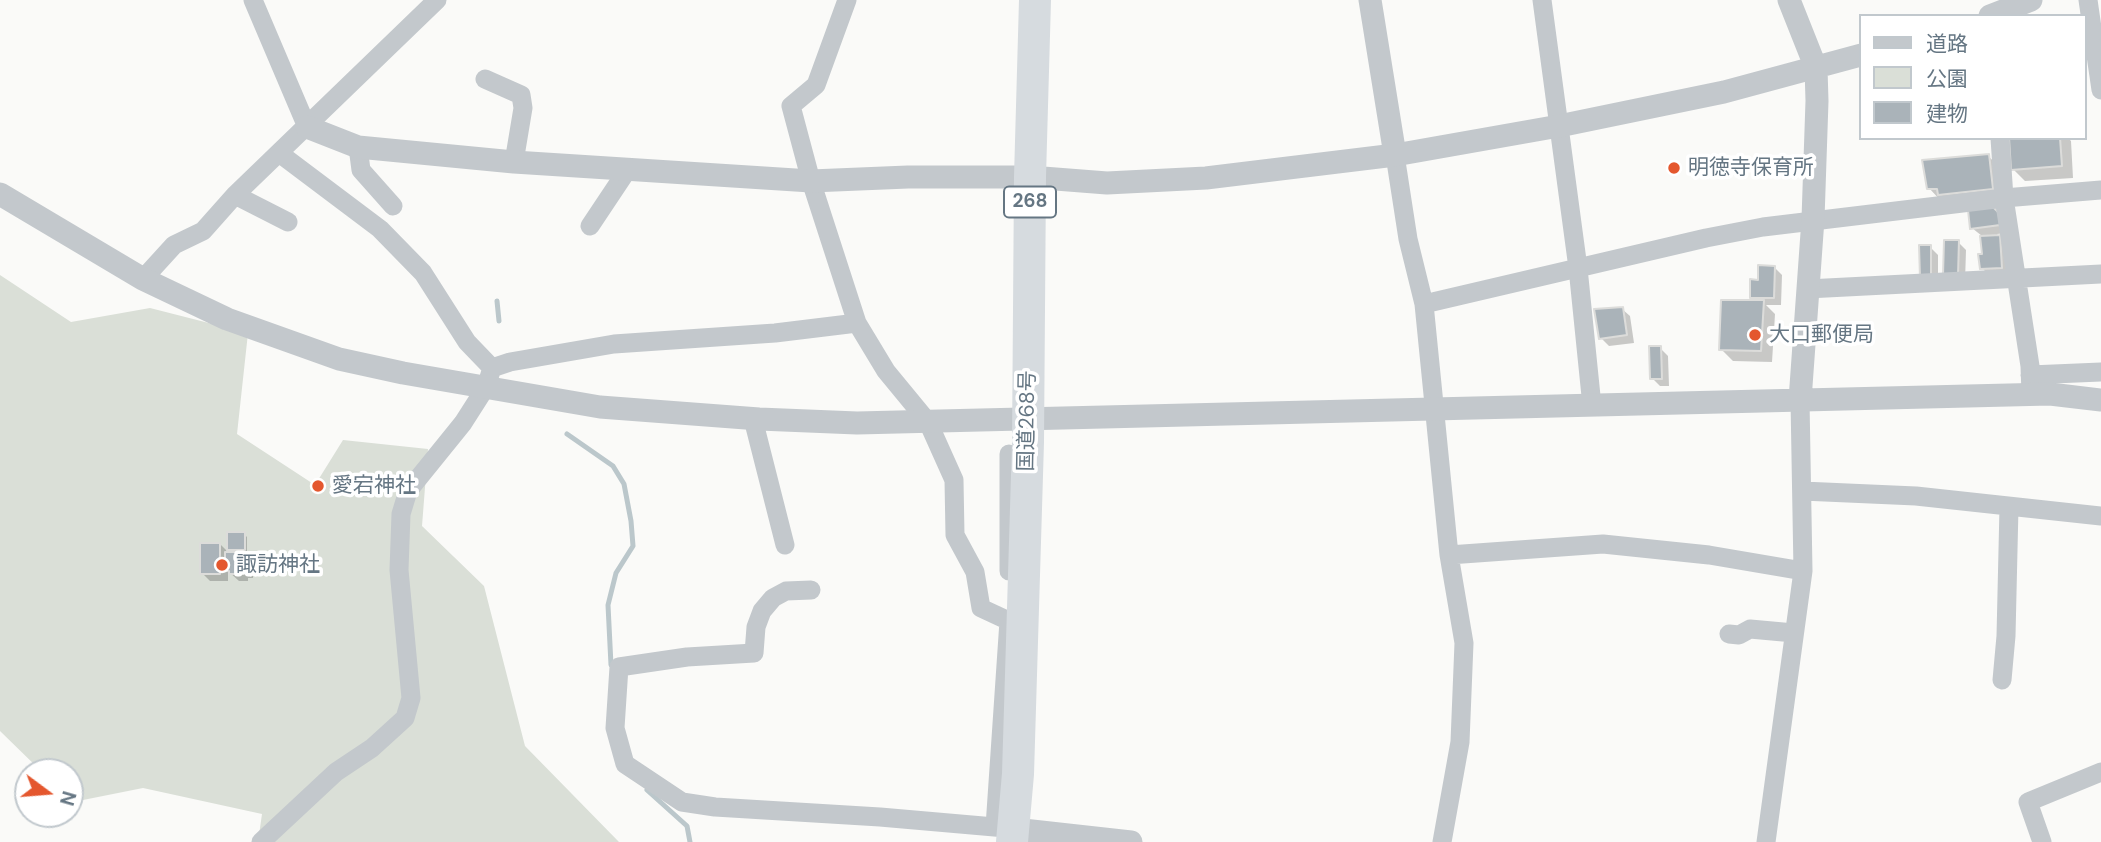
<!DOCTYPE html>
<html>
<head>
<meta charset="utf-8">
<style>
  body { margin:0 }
  #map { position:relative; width:2101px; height:842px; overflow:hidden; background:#fafaf8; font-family:"DM Sans","Noto Sans JP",sans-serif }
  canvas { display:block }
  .legend { position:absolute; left:1859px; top:14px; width:228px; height:126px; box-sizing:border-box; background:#fff; border:2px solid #c1c8cd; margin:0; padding:9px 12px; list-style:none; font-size:21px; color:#657683 }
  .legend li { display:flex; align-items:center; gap:14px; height:35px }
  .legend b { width:35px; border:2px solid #c1c8cd }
  .north { position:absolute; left:14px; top:758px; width:70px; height:70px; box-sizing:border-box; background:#fff; border:2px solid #c1c8cd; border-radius:50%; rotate:106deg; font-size:19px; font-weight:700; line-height:28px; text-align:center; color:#657683 }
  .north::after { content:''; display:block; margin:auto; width:24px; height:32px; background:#e4572e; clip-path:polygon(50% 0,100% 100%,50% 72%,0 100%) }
</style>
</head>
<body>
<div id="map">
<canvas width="2101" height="842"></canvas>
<ul class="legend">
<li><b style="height:9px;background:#c3c8cc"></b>道路</li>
<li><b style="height:19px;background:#dadfd7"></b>公園</li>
<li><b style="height:19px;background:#aab3b9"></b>建物</li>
</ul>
<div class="north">N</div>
</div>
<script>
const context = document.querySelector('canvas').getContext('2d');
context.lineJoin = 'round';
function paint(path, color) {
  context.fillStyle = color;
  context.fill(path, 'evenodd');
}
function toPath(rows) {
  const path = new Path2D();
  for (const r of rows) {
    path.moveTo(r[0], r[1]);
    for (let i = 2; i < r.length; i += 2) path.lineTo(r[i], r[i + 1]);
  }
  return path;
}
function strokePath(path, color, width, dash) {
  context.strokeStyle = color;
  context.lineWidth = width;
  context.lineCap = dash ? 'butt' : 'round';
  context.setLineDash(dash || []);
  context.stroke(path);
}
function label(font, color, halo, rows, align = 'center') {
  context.font = font + ' "DM Sans","Noto Sans JP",sans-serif';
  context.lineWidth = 7;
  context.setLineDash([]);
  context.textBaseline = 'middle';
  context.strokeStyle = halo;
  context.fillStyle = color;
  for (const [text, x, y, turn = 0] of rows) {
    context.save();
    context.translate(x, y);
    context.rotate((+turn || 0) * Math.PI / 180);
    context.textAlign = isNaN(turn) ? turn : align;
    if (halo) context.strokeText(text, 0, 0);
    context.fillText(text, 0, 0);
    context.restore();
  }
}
paint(toPath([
  [0,275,71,322,150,308,248,333,237,434,315,485,343,440,428,449,422,526,484,586,525,746,619,842,258,842,262,814,143,788,73,802,70,799,70,772,42,772,0,731]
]), '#dadfd7');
paint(toPath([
  [2011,138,2068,138,2071,141,2073,178,2025,181,2013,169],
  [1988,156,2001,168,2004,201,1941,201,1929,188],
  [1991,208,2007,233,1997,234,2007,245,2009,275,1990,276,1982,268,1984,256,1982,236,1972,228],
  [1958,242,1966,250,1965,282,1953,282],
  [1930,247,1938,255,1938,285,1929,285],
  [1774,267,1782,275,1781,305,1766,305,1775,314,1772,362,1733,361,1721,349,1757,302,1752,297,1760,282],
  [1622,309,1630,316,1634,343,1609,346,1601,338],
  [1660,348,1668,356,1669,386,1660,386,1652,378],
  [244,534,247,537,247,552,243,552,253,562,253,578,248,578,248,581,239,581,228,571,228,581,210,581,202,573,220,544,228,552,234,554,229,549]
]), '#0003');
strokePath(toPath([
  [497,301,499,321],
  [567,434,613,466,624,484,631,521,633,546,616,573,608,605,611,665],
  [647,790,687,826,690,842]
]), '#bbc7cb', 5);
const building = toPath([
  [2009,138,2060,138,2062,166,2011,170,2009,138],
  [1989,154,1993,189,1938,195,1937,189,1927,189,1922,160,1989,154],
  [1992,206,1999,213,2000,225,1970,229,1968,210,1992,206],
  [2000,235,2002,268,1980,269,1978,254,1982,254,1980,236,2000,235],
  [1944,240,1959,240,1958,275,1943,275,1944,240],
  [1919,245,1931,245,1931,278,1920,278,1919,245],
  [1758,265,1775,266,1774,298,1750,298,1750,279,1758,280,1758,265],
  [1721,300,1764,300,1761,351,1719,350,1721,300],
  [1623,307,1627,335,1599,339,1594,309,1623,307],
  [1649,346,1661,346,1662,379,1650,379,1649,346],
  [227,532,245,532,245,550,227,550,227,532],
  [200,543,220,543,220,574,200,574,200,543],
  [225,552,246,552,246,571,241,571,241,574,229,574,229,571,225,571,225,552]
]);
paint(building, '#aab3b9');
strokePath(building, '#dcdcda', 2);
strokePath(toPath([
  [253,0,307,127],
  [847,0,816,85,791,106,811,181,857,323,886,371,928,422,954,480,955,535,975,572,981,608,1009,621,995,827],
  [1542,0,1578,268,1592,406],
  [2088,0,2101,90],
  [485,79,521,95,523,108,514,162],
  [2000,138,2004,198,2030,366,2031,394],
  [358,147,361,170,393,206],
  [1395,155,1408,239,1424,304,1449,555,1464,643,1460,742,1442,842],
  [235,195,288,222],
  [590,226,628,169],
  [143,279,174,245,203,231,235,195,437,0],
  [1807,289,2101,274],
  [1424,304,1706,238,1763,227,2004,198,2101,190],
  [492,368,510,362,614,344,775,333,857,323],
  [2030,375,2101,372],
  [753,419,785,545],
  [1009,454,1009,571],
  [1802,491,1916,496,2101,516],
  [1449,555,1603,544,1709,555,1803,571],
  [811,590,786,591,773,598,762,611,756,627,754,653,687,657,619,667,615,728,625,764,682,802,715,807,880,817,1006,828],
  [1729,634,1739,635,1750,629,1794,633],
  [2002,680,2006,636,2009,507],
  [261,842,336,772,372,748,405,718,411,698,399,570,401,514,408,491,463,423,486,387,492,368,467,342,423,273,380,229,279,153],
  [1766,842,1803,571,1800,400],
  [2042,842,2028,802,2101,772]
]), '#c3c8cc', 19);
strokePath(toPath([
  [1370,0,1395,155],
  [1789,0,1816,68,1817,101,1813,219,1800,400],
  [1990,16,2031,0],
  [307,127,358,147,514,162,811,181,908,177,1030,177,1107,183,1206,178,1395,155,1559,126,1724,92,1861,55],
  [0,194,143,279,227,319,339,359,403,373,600,407,759,419,857,423,2050,394,2101,400],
  [1014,829,1131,842]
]), '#c3c8cc', 23);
strokePath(toPath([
  [1012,842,1018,774,1028,442,1030,177,1035,0]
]), '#d6dbdf', 32);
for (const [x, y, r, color] of [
  [1674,168,7,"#e4572e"],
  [1755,335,7,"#e4572e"],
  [318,486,7,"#e4572e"],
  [222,565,7,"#e4572e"]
]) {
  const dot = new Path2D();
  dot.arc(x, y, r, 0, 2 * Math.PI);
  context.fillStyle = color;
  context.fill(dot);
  strokePath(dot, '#fff', 2.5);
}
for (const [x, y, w] of [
  [1030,202,52]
]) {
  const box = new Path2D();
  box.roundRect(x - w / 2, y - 15.5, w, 31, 5);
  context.fillStyle = '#fff';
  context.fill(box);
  strokePath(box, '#657683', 2);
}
label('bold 19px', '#657683', null, [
  ["268",1030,202]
]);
label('21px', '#657683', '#fff', [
  ["明徳寺保育所",1688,168],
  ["大口郵便局",1769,335],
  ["愛宕神社",332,486],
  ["諏訪神社",236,565]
], 'left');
label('21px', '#657683', '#fff', [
  ["国道268号",1028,421,-89]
]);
</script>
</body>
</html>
